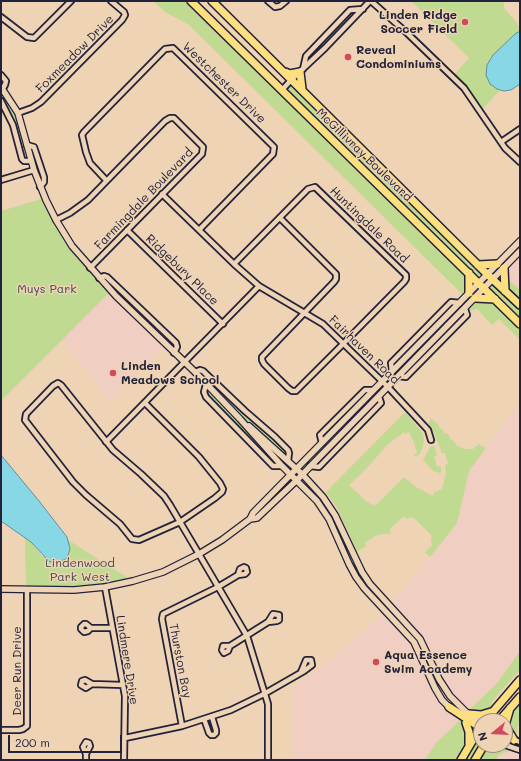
<!DOCTYPE html>
<html>
<head>
<meta charset="utf-8">
<style>
  body { margin:0 }
  #map { position:relative; width:521px; height:761px; overflow:hidden; background:#eed3b5; font-family:Mali,sans-serif }
  canvas { display:block }
  .frame { position:absolute; inset:0; border:2px solid #22223b; pointer-events:none }
  .north { position:absolute; left:473px; top:713px; width:40px; height:40px; box-sizing:border-box; background:#eed3b5; border:1px solid #9c8c84; border-radius:50%; rotate:252deg; font-size:11px; font-weight:700; line-height:16px; text-align:center; color:#22223b }
  .north::after { content:''; display:block; margin:auto; width:14px; height:18px; background:#d1495b; clip-path:polygon(50% 0,100% 100%,50% 72%,0 100%) }
  .scale { position:absolute; left:8px; top:735px; width:114px; height:18px; box-sizing:border-box; border:2px solid #22223b; border-top:0; padding-left:5px; font-size:12px; line-height:14px; white-space:nowrap; color:#22223b; -webkit-text-stroke:3px #eed3b5; paint-order:stroke }
</style>
</head>
<body>
<div id="map">
<canvas width="521" height="761"></canvas>
<div class="frame"></div>
<div class="north">N</div>
<div class="scale">200 m</div>
</div>
<script>
const context = document.querySelector('canvas').getContext('2d');
context.lineJoin = 'round';
function paint(path, color) {
  context.fillStyle = color;
  context.fill(path, 'evenodd');
}
function toPath(rows) {
  const path = new Path2D();
  for (const r of rows) {
    path.moveTo(r[0], r[1]);
    for (let i = 2; i < r.length; i += 2) path.lineTo(r[i], r[i + 1]);
  }
  return path;
}
function strokePath(path, color, width, dash) {
  context.strokeStyle = color;
  context.lineWidth = width;
  context.lineCap = dash ? 'butt' : 'round';
  context.setLineDash(dash || []);
  context.stroke(path);
}
function label(font, color, halo, rows, align = 'center') {
  context.font = font + ' Mali,sans-serif';
  context.lineWidth = 3;
  context.setLineDash([]);
  context.textBaseline = 'middle';
  context.strokeStyle = halo;
  context.fillStyle = color;
  for (const [text, x, y, turn = 0] of rows) {
    context.save();
    context.translate(x, y);
    context.rotate((+turn || 0) * Math.PI / 180);
    context.textAlign = isNaN(turn) ? turn : align;
    if (halo) context.strokeText(text, 0, 0);
    context.fillText(text, 0, 0);
    context.restore();
  }
}
paint(toPath([
  [520,251,520,290,509,279,504,279,504,268],
  [112,291,166,345,110,401,62,339],
  [520,403,520,651,497,683,466,712,446,691,420,639,390,605,457,523,469,471],
  [386,611,414,642,435,688,461,719,436,743,425,760,294,760,294,686,338,654],
  [510,750,520,753,520,760,496,760,499,755,509,752]
]), '#f0cec2');
paint(toPath([
  [153,1,191,1,282,90,292,79,487,274,520,241,520,251,493,280,504,291,504,279,508,279,520,290,520,340,499,319,492,325,478,310,476,309,472,311,468,307,467,313,406,377,399,376,379,396,381,400,319,467,310,466,302,474,296,469,291,474,297,480,257,518,250,519,291,474,282,466,277,467,206,397,206,384,195,372,200,370,288,450,288,461,296,469,322,443,320,435,365,390,374,390,392,372,391,363,451,302,460,303,465,297,189,25,165,12],
  [411,1,504,1,504,8,517,23,520,31,514,34,490,59,497,89,500,90,480,112,467,93,452,77,469,58],
  [356,11,323,46,305,63,307,58,351,12],
  [1,77,5,81,3,89,18,113,27,144,33,146,44,177,40,187,31,161,24,161,13,125,1,101],
  [45,198,56,220,99,278,104,276,176,343,174,353,111,291,1,401,1,211],
  [405,412,423,433,424,439,423,447,419,455,414,456,413,455,417,453,413,440,409,432,405,434,404,432,388,444,366,469,349,485,367,502,373,505,377,504,404,477,416,487,433,496,434,492,442,489,446,473,445,465,448,464,445,453,442,453,434,433,429,426,429,422,431,418,439,425,439,427,444,431,443,432,446,434,447,433,450,436,449,437,451,440,452,439,456,445,464,449,473,449,479,444,486,448,469,471,457,523,430,557,425,552,432,545,431,539,432,536,413,517,406,519,404,516,390,529,391,534,382,534,375,536,365,543,366,546,357,552,337,508,326,492],
  [434,446,437,455,434,456,437,467,441,466,441,472,439,476,440,473,433,471,423,460,430,447],
  [25,538,31,542,42,556,62,561,67,558,69,554,69,543,68,540,133,581,105,587,26,590],
  [520,651,520,670,500,692,492,702,491,707,482,713,481,711,473,711,470,709,497,683],
  [520,702,520,723,518,726,516,736,511,732,507,723,510,714],
  [461,719,466,723,470,744,481,732,481,745,475,760,425,760,436,743],
  [496,747,510,750,509,751,499,755,496,760,480,760,483,754,491,748]
]), '#c0da91');
const water = toPath([
  [520,31,520,84,511,90,504,91,497,89,490,84,486,75,487,65,493,55,515,34,520,31],
  [1,455,39,501,67,537,70,549,67,558,62,561,50,562,31,542,1,521,1,455]
]);
paint(water, '#88d7e5');
strokePath(water, '#5f8fa1', 1);
const minor = toPath([
  [268,1,275,7,280,6,286,1],
  [371,1,407,33,464,88,505,148,520,162],
  [1,17,27,37,34,38,71,1],
  [303,69,306,56,350,10,363,9],
  [1,75,6,81,5,85,1,92],
  [282,90,292,79,325,48,370,1],
  [1,101,13,125,22,159,24,161,31,161],
  [18,113,32,108,41,102,122,20,125,15,124,12,111,1],
  [501,142,520,129],
  [27,145,34,147,44,177,44,182,40,187],
  [1,180,34,170],
  [106,180,90,163,86,152,82,135,84,132,165,49,173,48,274,147,273,154,199,230],
  [162,194,234,264,259,286,323,324,388,387,428,430,431,440],
  [56,220,70,213,88,200,165,121,170,118,174,118,203,147,202,154,90,268],
  [127,230,223,324],
  [234,264,308,189,315,187,406,275,406,279,404,282,341,346,296,391,292,391,288,388,264,364,262,360,262,357,334,282,336,279,336,274,280,218],
  [99,278,104,276,107,277,176,343,177,347,174,353],
  [195,372,200,370,203,371,245,411,275,437,288,450,289,453,288,461],
  [392,372,391,363,451,302,460,303],
  [399,376,406,377,467,315,465,309],
  [206,384,204,392,206,397,273,466,282,466],
  [145,403,199,457,220,483,223,489,222,492,215,498,180,522,139,540,132,539,120,524,86,495,73,482,25,420,26,414,53,386,58,383,61,385,113,450,141,474,164,496,170,505,180,522,196,549,247,636,268,704,268,760],
  [106,442,259,286],
  [322,443,320,435,365,390,374,390],
  [310,466,319,467,381,403,379,397],
  [105,587,125,696,124,760],
  [91,628,86,624,84,624,81,627,81,629,84,632,88,631,91,628,112,628],
  [230,646,223,646,222,650,224,653,228,651,230,646,268,622,277,621,279,620,279,615,273,614,268,622],
  [92,684,85,680,82,681,81,685,86,688,92,684,123,685],
  [204,719,209,733,211,735,214,735,216,733,216,730,212,717],
  [182,726,162,619,163,614,218,587,238,575,245,574,247,572,246,568,244,567,240,569,238,575],
  [1,730,19,730,23,729,27,726,27,590],
  [505,736,520,742],
  [125,738,182,726,231,710,264,694,304,671,312,665,311,660,306,660,301,672],
  [505,745,520,750],
  [86,754,90,746,89,743,86,742,83,747,86,754,86,760]
]);
const tertiary = toPath([
  [1,87,18,113,34,170,46,200,56,220,72,246,116,296,195,372,240,419,282,466,317,501,329,519,349,564,356,577,364,588,414,642,435,688,442,700,451,709],
  [249,426,302,474,323,497,335,515,362,572,370,584,420,639,439,679,450,696,466,712,481,722],
  [250,519,253,513,520,241],
  [1,589,74,590,105,587,133,581,163,572,199,554,222,540,250,519,257,518,297,480,520,251]
]);
const primary = toPath([
  [191,1,520,324],
  [212,1,487,274,520,305],
  [285,72,290,74,300,72,302,89],
  [478,265,497,264],
  [504,268,505,291],
  [469,293,469,273],
  [475,298,495,299],
  [449,707,481,728],
  [510,708,506,722,506,727,514,740],
  [469,714,481,715,491,712],
  [485,721,520,680],
  [499,721,520,697],
  [466,723,469,732,469,744],
  [461,760,481,726],
  [475,760,484,745]
]);
strokePath(minor, '#22223b', 8);
strokePath(tertiary, '#22223b', 8);
strokePath(primary, '#22223b', 10);
strokePath(minor, '#eed3b5', 4.5);
strokePath(tertiary, '#eed3b5', 5.5);
strokePath(primary, '#fedf80', 7);
for (const [x, y, r, color] of [
  [465,22,4,"#d1495b"],
  [348,57,4,"#d1495b"],
  [113,373,4,"#d1495b"],
  [376,662,4,"#d1495b"]
]) {
  const dot = new Path2D();
  dot.arc(x, y, r, 0, 2 * Math.PI);
  context.fillStyle = color;
  context.fill(dot);
  strokePath(dot, '#eed3b5', 1.5);
}
label('bold 12px', '#22223b', '#eed3b5', [
  ["Linden Ridge",457,15,"right"],
  ["Soccer Field",457,29,"right"],
  ["Reveal",356,50],
  ["Condominiums",356,64],
  ["Linden",121,366],
  ["Meadows School",121,380],
  ["Aqua Essence",384,655],
  ["Swim Academy",384,669]
], 'left');
label('12px', '#22223b', '#eed3b5', [
  ["Foxmeadow Drive",75,54,-45],
  ["Westchester Drive",224,83,44],
  ["McGillivray Boulevard",364,155,44],
  ["Farmingdale Boulevard",144,199,-46],
  ["Huntingdale Road",369,225,44],
  ["Ridgebury Place",182,270,44],
  ["Fairhaven Road",364,350,44],
  ["Lindmere Drive",127,660,81],
  ["Thurston Bay",180,661,79],
  ["Deer Run Drive",17,671,-90]
]);
label('12px', '#42474c', '#eed3b5', [
  ["Muys Park",47,289],
  ["Lindenwood",80,563],
  ["Park West",80,577]
]);
</script>
</body>
</html>
